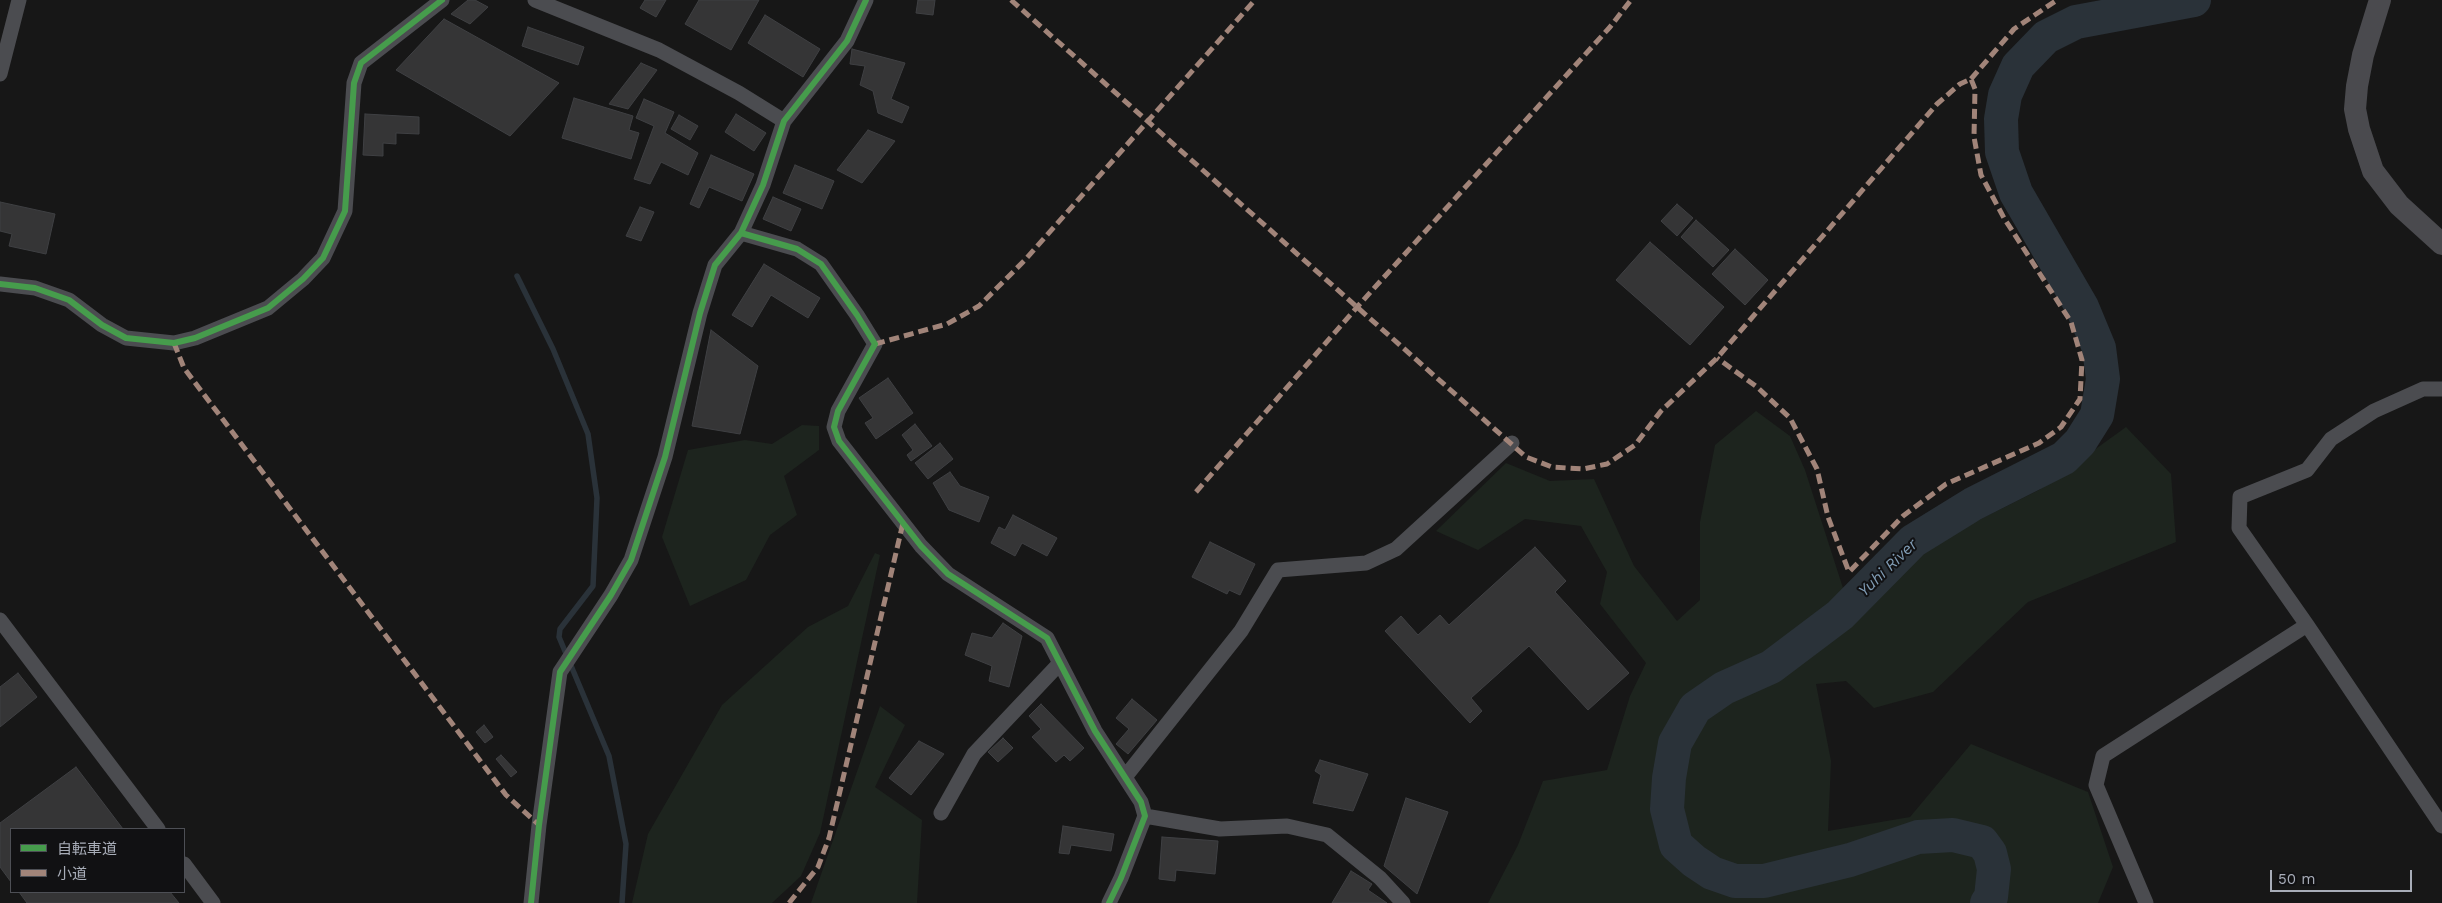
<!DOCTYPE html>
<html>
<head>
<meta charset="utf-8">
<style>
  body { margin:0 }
  #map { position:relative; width:2442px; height:903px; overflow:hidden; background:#171717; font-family:"Work Sans","Noto Sans JP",sans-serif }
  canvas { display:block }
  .legend { position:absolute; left:10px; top:828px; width:175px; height:65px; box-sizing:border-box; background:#111113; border:1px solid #4d4f55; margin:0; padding:6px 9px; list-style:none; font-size:15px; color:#a8adb8 }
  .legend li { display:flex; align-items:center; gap:10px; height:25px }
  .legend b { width:25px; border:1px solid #4d4f55 }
  .scale { position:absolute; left:2270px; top:870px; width:142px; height:22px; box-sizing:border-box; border:2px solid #a8adb8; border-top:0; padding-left:6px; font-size:15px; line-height:18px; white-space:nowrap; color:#a8adb8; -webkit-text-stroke:4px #111113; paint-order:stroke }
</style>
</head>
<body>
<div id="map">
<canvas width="2442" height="903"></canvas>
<ul class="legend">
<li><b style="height:6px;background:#469c4c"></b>自転車道</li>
<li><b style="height:6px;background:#a18479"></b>小道</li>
</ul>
<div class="scale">50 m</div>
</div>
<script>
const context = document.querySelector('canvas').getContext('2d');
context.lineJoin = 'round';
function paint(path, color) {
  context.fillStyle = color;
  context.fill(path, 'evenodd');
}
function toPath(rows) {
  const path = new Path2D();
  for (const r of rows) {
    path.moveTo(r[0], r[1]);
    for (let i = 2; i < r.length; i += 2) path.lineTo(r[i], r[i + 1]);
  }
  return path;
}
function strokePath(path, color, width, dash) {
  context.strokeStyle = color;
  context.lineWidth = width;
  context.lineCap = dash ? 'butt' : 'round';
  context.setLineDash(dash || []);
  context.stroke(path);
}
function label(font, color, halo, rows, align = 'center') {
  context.font = font + ' "Work Sans",sans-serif';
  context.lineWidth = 4;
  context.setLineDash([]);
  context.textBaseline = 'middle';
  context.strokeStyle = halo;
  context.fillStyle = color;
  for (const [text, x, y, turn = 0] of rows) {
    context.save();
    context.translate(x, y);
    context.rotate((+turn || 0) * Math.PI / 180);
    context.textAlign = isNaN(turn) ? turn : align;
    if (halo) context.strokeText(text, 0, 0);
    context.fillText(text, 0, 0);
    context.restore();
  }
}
paint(toPath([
  [1756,411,1790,436,1805,470,1843,588,2039,490,2126,427,2171,474,2176,542,2028,602,1933,692,1874,708,1846,681,1816,684,1831,761,1828,831,1910,817,1971,744,2088,792,2113,867,2098,903,1488,903,1518,845,1543,781,1607,770,1630,696,1646,663,1600,604,1607,572,1581,526,1525,519,1478,550,1436,531,1506,463,1550,481,1594,479,1634,566,1677,621,1700,600,1700,522,1715,445],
  [802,425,819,426,819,450,784,476,797,515,770,535,746,580,690,606,662,537,688,450,745,440,772,444],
  [875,553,880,555,820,833,801,876,772,903,632,903,648,834,722,705,808,627,848,606],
  [880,706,905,725,875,787,922,820,917,903,811,903]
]), '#1d241e');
strokePath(toPath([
  [517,276,553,349,588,434,597,498,593,586,560,629,559,637,609,756,626,844,622,903]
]), '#2a3239', 5.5);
strokePath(toPath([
  [1987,903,1991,897,1994,869,1990,853,1982,842,1953,835,1918,837,1850,860,1764,881,1735,881,1712,873,1694,861,1676,845,1667,809,1669,778,1675,743,1695,708,1724,688,1771,667,1840,615,1913,541,1973,504,2064,458,2080,442,2097,415,2103,379,2099,348,2082,307,2016,193,2002,152,2001,119,2005,95,2018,66,2046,37,2076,22,2194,0]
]), '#2a3239', 34);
const building = toPath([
  [468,0,475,0,488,7,470,24,451,14,468,0],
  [645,0,666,0,656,17,640,8,645,0],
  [699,0,759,0,731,50,685,24,699,0],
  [918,0,935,0,933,15,916,13,918,0],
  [765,15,820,49,803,77,748,43,765,15],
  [444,19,559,83,510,136,396,70,444,19],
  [528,27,584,47,578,65,522,46,528,27],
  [852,49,905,63,891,99,909,107,902,123,878,113,873,91,860,85,865,66,850,64,852,49],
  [641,63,657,70,628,109,609,104,641,63],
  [574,98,633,116,629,130,639,133,631,159,562,138,574,98],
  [644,99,674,112,665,133,698,153,688,175,661,162,650,184,634,179,654,126,636,118,644,99],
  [365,114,419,117,419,134,396,133,396,144,383,143,383,156,363,155,365,114],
  [736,114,766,133,754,151,725,132,736,114],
  [679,115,698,126,690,140,671,129,679,115],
  [868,130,895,141,862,183,837,170,868,130],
  [711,155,754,174,742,201,709,187,699,208,690,204,711,155],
  [795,165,834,181,822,209,783,193,795,165],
  [773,197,801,209,791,231,763,219,773,197],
  [0,202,55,214,46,254,9,246,12,234,0,231,0,202],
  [1677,204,1693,218,1677,236,1661,221,1677,204],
  [640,207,654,212,641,241,626,236,640,207],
  [1696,220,1729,250,1713,267,1681,237,1696,220],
  [1650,242,1724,307,1690,345,1616,280,1650,242],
  [1735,249,1768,280,1745,305,1712,274,1735,249],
  [764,264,820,298,808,318,771,295,752,327,732,315,764,264],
  [711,330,758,366,740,434,692,426,711,330],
  [888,378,913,413,876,439,865,423,873,418,859,398,888,378],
  [915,424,932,446,911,461,907,455,913,450,902,435,915,424],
  [940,443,953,459,928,479,915,463,940,443],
  [950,472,960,486,989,497,979,522,949,510,933,483,950,472],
  [1013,515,1057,538,1047,556,1022,543,1015,556,991,543,999,527,1005,530,1013,515],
  [1210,542,1255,564,1240,595,1229,590,1227,594,1192,577,1210,542],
  [1535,547,1566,581,1555,592,1629,673,1588,710,1529,646,1471,698,1482,711,1470,723,1385,631,1401,616,1418,635,1440,615,1449,625,1535,547],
  [1003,623,1022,636,1009,687,989,681,992,666,965,655,972,633,992,638,1003,623],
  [18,673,37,697,0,727,0,687,18,673],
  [1132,699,1157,720,1128,754,1116,744,1129,729,1116,718,1132,699],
  [1041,704,1084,748,1070,761,1064,755,1056,762,1032,737,1041,729,1029,716,1041,704],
  [484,725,493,737,485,743,476,732,484,725],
  [1003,738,1013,748,998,762,988,752,1003,738],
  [919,741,944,754,911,795,889,778,919,741],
  [501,755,517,772,511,777,496,759,501,755],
  [1320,760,1368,774,1353,811,1313,803,1321,775,1315,771,1320,760],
  [76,767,123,829,11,829,11,882,0,867,0,823,76,767],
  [1406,798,1448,812,1417,894,1384,866,1406,798],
  [1063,826,1114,834,1111,851,1071,845,1069,854,1059,853,1063,826],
  [1162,837,1218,841,1215,874,1176,870,1175,881,1159,879,1162,837],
  [1351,871,1372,884,1368,890,1387,903,1332,903,1351,871],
  [19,892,170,892,179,903,27,903,19,892]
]);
paint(building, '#353536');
strokePath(building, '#3f4043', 1);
strokePath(toPath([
  [535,0,659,50,739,93,784,121],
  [0,74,19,0],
  [741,233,797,249,821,264,857,315,875,344,838,411,834,427,839,441,921,546,948,574,1047,638,1095,731,1141,802,1145,816,1121,878,1109,903],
  [0,284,35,288,69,300,102,325,126,338,174,343,195,338,268,308,303,279,323,258,345,211,354,83,361,63,442,0],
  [2442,389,2423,389,2374,411,2331,439,2307,470,2240,497,2239,528,2307,625,2442,826],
  [0,620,158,829],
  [1125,777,1241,631,1278,570,1366,563,1396,549,1512,443],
  [941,813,974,754,1060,663],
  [1145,816,1220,829,1287,826,1327,835,1380,878,1403,903],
  [184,864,213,903],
  [531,903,539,825,560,672,611,595,631,560,665,457,700,313,715,265,741,233,763,185,784,121,847,41,866,0],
  [2146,903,2096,785,2103,756,2307,625]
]), '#4b4c50', 15);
strokePath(toPath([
  [2380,0,2363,55,2357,86,2355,109,2359,129,2373,171,2399,205,2442,244]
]), '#4a4a4e', 22);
strokePath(toPath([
  [1011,0,1526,457,1552,467,1583,469,1607,464,1635,445,1661,411,1717,358,1937,104,1960,84,1971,79,1975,89,1974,137,1981,175,2004,218,2071,322,2082,360,2080,399,2061,427,2039,443,1946,484,1903,516,1849,572,1828,517,1817,469,1790,418,1757,387,1717,358],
  [1971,79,2014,29,2057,0],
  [174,343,184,368,506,795,539,825],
  [875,344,947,324,979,306,1024,261,1255,0],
  [1196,492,1358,306,1610,27,1631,0],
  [789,903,818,867,829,838,903,523]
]), '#a18479', 5, [10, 5]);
strokePath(toPath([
  [741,233,797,249,821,264,857,315,875,344,838,411,834,427,839,441,921,546,948,574,1047,638,1095,731,1141,802,1145,816,1121,878,1109,903],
  [0,284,35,288,69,300,102,325,126,338,174,343,195,338,268,308,303,279,323,258,345,211,354,83,361,63,442,0],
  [531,903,539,825,560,672,611,595,631,560,665,457,700,313,715,265,741,233,763,185,784,121,847,41,866,0]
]), '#469c4c', 6);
label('italic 16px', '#7f9bb3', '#111113', [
  ["Yuhi River",1888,568,-44]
]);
</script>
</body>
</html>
